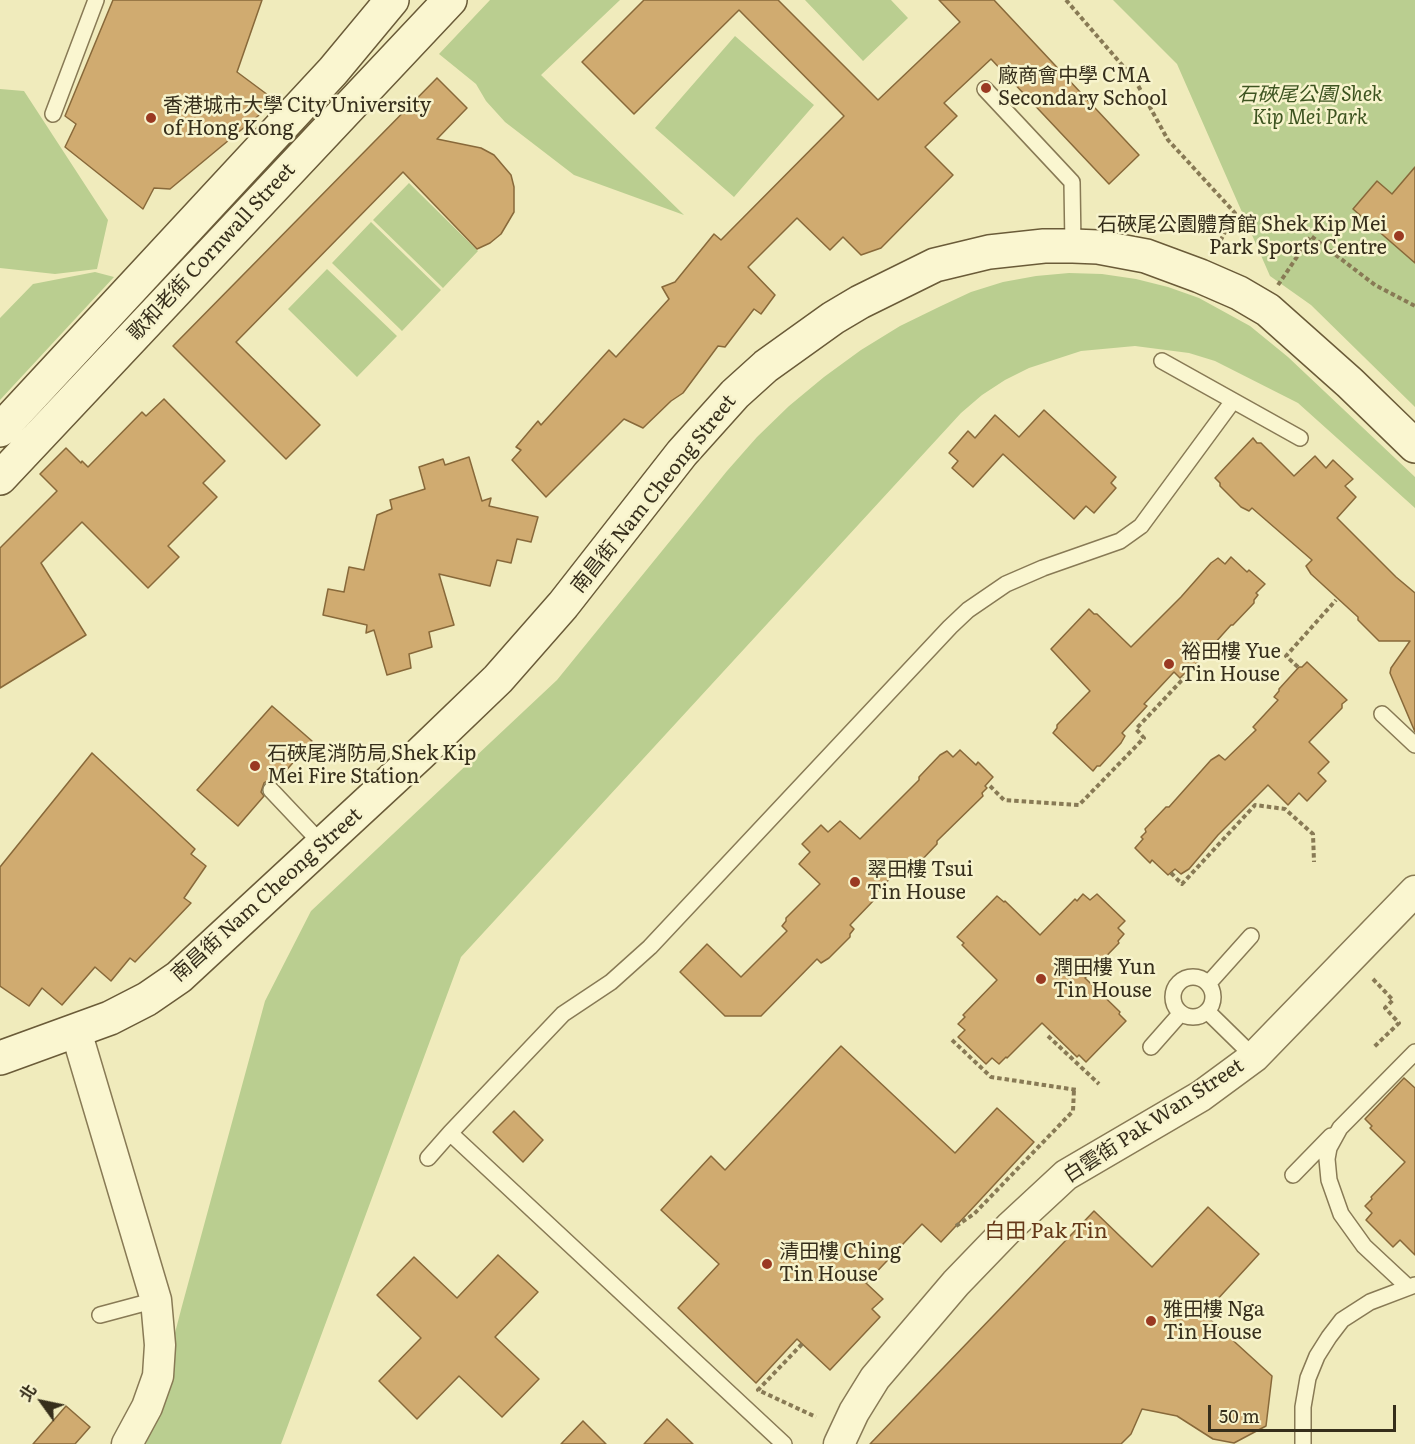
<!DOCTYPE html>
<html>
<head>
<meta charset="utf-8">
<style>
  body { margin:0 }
  #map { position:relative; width:1415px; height:1444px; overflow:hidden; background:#f0ebbc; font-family:Literata,"Noto Sans TC",serif }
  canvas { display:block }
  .north { position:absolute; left:12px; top:1372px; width:60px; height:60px; -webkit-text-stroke:4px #f7f3cc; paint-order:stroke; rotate:303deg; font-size:16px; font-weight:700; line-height:24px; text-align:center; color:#362e1b }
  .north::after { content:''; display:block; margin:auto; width:21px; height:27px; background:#362e1b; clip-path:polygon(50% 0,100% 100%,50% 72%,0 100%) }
  .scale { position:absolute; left:1208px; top:1405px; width:188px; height:27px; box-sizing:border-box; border:3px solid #362e1b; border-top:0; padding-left:8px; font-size:18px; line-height:21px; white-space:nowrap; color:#362e1b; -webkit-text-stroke:4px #f7f3cc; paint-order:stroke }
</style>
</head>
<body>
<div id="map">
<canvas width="1415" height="1444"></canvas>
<div class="north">北</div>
<div class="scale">50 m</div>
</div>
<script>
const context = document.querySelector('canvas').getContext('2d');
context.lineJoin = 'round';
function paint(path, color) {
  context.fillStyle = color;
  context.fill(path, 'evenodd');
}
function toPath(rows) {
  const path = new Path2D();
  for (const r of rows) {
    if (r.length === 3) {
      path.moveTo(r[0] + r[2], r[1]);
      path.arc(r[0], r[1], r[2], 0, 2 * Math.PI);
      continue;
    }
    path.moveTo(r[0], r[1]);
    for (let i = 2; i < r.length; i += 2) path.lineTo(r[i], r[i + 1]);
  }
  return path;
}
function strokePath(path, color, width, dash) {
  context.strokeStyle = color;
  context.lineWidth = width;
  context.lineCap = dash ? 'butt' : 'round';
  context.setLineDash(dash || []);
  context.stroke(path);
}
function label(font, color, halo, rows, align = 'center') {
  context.font = font + ' Literata,"Noto Sans TC",serif';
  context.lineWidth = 5;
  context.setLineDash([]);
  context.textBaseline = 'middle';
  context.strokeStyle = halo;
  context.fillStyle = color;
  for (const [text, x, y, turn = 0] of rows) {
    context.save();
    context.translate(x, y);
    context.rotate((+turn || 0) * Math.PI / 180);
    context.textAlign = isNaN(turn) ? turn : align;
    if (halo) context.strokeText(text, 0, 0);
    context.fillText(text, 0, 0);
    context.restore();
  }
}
paint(toPath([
  [490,0,620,0,541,75,684,215,574,175,505,122,486,101,476,84,439,54],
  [805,0,891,0,908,18,863,61],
  [1113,0,1415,0,1415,407,1311,305,1270,276,1177,64],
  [735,36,814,105,734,197,655,128],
  [0,89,24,91,108,220,97,269,55,274,0,268],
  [409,183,478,251,443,288,373,220],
  [371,222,441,290,402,331,332,263],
  [327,269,397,336,357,377,288,309],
  [95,272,114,277,0,400,0,318,33,284],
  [1069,273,1102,274,1136,279,1168,287,1199,298,1250,326,1288,357,1415,477,1415,508,1298,403,1215,361,1189,353,1135,346,1081,351,1029,368,1005,380,982,395,961,413,461,957,281,1444,146,1444,182,1306,265,1001,311,911,557,680,727,471,757,437,789,406,824,377,861,350,900,326,941,306,971,292,1003,282,1036,276]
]), '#bace90');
const building = toPath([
  [113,0,262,0,237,72,276,101,170,189,154,188,143,209,65,147,76,124,65,116,113,0],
  [644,0,778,0,878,100,960,22,939,0,994,0,1139,155,1109,184,991,59,944,103,957,116,925,147,953,175,881,248,861,255,843,237,830,250,797,218,748,267,775,295,761,314,754,309,725,347,718,346,683,393,671,401,643,428,624,419,546,497,512,460,521,450,516,447,538,421,541,425,609,350,616,357,669,299,662,287,675,282,714,234,721,240,844,116,739,10,634,114,582,62,644,0],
  [437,78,467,108,437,139,481,148,494,155,511,175,514,187,514,212,501,234,490,243,477,249,403,172,236,342,320,425,286,459,173,346,437,78],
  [1415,167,1415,263,1353,209,1377,181,1392,194,1415,167],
  [164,399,225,461,203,483,217,497,168,546,179,557,148,588,82,522,41,563,86,635,0,688,0,548,57,491,40,474,66,448,81,463,82,461,88,467,142,412,146,416,164,399],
  [1044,410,1116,477,1111,483,1116,488,1094,513,1086,506,1074,519,1003,454,973,487,952,468,958,461,949,453,968,431,975,438,995,415,1019,437,1044,410],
  [1253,438,1257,443,1261,443,1294,476,1315,456,1326,468,1333,460,1353,479,1345,486,1356,497,1337,518,1396,577,1415,593,1415,732,1390,673,1391,668,1410,641,1379,641,1358,620,1358,617,1311,574,1306,566,1312,560,1252,508,1249,511,1241,507,1220,486,1220,483,1215,478,1253,438],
  [469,457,482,501,491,498,489,506,538,517,531,542,517,539,511,563,497,560,490,586,439,574,454,625,429,632,432,647,409,654,411,668,387,675,374,630,366,633,367,625,323,615,328,589,344,592,349,567,364,570,377,515,392,509,390,500,425,489,419,467,443,459,445,465,469,457],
  [1231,557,1247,572,1249,570,1265,584,1256,593,1258,595,1254,600,1254,603,1233,625,1231,625,1188,673,1185,673,1180,678,1174,672,1144,704,1147,706,1122,733,1125,736,1121,743,1100,766,1097,766,1093,771,1053,733,1057,728,1057,725,1090,691,1051,649,1089,609,1094,614,1097,614,1131,647,1181,597,1211,563,1218,558,1225,564,1231,557],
  [1307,662,1347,700,1342,704,1342,708,1309,742,1329,762,1318,773,1326,781,1307,801,1299,793,1288,805,1268,785,1218,835,1189,869,1181,874,1175,869,1168,875,1152,860,1150,863,1135,848,1143,839,1141,837,1146,832,1145,829,1166,807,1169,807,1211,760,1219,755,1225,760,1256,730,1253,727,1278,700,1274,697,1279,691,1279,689,1299,667,1302,667,1307,662],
  [272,706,312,741,276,782,269,780,264,783,261,792,264,796,238,826,197,790,272,706],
  [960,750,976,765,978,762,993,777,985,786,987,788,982,793,983,796,937,841,937,844,917,865,914,865,909,871,903,865,873,896,875,899,850,925,854,929,850,934,850,937,829,958,821,963,817,959,761,1016,725,1016,680,972,707,944,741,977,787,931,782,926,786,921,786,918,820,884,799,864,810,852,802,844,821,825,828,832,840,821,860,839,919,780,919,777,940,755,947,751,953,757,960,750],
  [92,753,195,849,191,854,206,866,184,898,191,903,135,962,130,958,111,981,95,967,62,1005,42,988,29,1006,0,986,0,867,92,753],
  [1083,894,1090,900,1097,894,1125,921,1118,928,1124,934,1118,941,1119,943,1085,978,1120,1012,1119,1014,1126,1021,1086,1062,1079,1055,1077,1057,1042,1023,1007,1058,1006,1057,999,1064,992,1058,986,1064,958,1037,965,1030,958,1024,965,1017,963,1015,997,980,962,945,964,943,957,937,997,896,1004,902,1005,901,1040,935,1075,899,1077,901,1083,894],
  [841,1046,955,1153,997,1108,1034,1142,941,1242,922,1224,866,1283,883,1299,872,1309,880,1317,830,1370,797,1339,756,1383,678,1308,719,1264,661,1210,711,1156,725,1170,841,1046],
  [1404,1078,1415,1088,1415,1255,1400,1240,1393,1247,1366,1220,1372,1213,1365,1206,1372,1199,1371,1197,1405,1162,1370,1128,1372,1126,1365,1119,1404,1078],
  [514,1111,543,1140,523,1162,493,1132,514,1111],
  [1208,1207,1259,1254,1204,1314,1272,1376,1266,1426,1234,1443,1213,1439,1177,1416,1142,1409,1131,1434,1121,1444,870,1444,1094,1211,1152,1267,1208,1207],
  [498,1255,538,1292,495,1337,539,1379,502,1417,459,1376,417,1419,379,1381,421,1338,377,1295,414,1257,457,1298,498,1255],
  [66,1406,90,1427,75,1444,33,1444,66,1406],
  [667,1419,693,1444,644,1444,667,1419],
  [583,1421,606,1444,561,1444,583,1421]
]);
paint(building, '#d0ab70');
strokePath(building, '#88693a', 1.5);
const lane = toPath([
  [985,89,1072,182,1073,246],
  [53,114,96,0],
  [1162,361,1300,438],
  [1382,714,1415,745],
  [271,790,323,845],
  [1193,997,20],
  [1208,984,1251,936],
  [1207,1011,1254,1057],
  [1151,1047,1181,1013],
  [428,1158,450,1133],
  [1293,1175,1331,1136],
  [1408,1287,1364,1246,1341,1214,1329,1180,1327,1159,1329,1148,1340,1128,1415,1052],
  [100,1315,156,1300],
  [784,1444,450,1133,563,1014,611,982,650,947,950,627,968,610,1006,584,1043,568,1120,541,1141,526,1233,401],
  [1303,1444,1303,1407,1308,1378,1317,1356,1329,1337,1342,1320,1370,1302,1415,1285]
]);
const street = toPath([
  [76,1031,156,1300,160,1345,158,1376,147,1407,127,1444],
  [839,1444,854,1412,875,1378,956,1283,1011,1226,1066,1175,1201,1096,1254,1057,1415,891]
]);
const secondary = toPath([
  [0,430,333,71,392,0],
  [0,478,450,0],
  [0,1058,110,1018,147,999,179,977,420,754,498,679,563,605,682,453,735,394,766,366,833,318,860,302,935,265,989,252,1044,246,1073,246,1098,247,1146,256,1200,276,1239,293,1268,310,1350,383,1415,446]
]);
strokePath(lane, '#887a55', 18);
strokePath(street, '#887a55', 33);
strokePath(secondary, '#6a5b38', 36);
strokePath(toPath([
  [1066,0,1135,80,1168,140,1235,213,1215,251],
  [1278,285,1311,236,1375,285,1415,306],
  [1298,667,1286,656,1336,600],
  [990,786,1004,800,1079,805,1144,738,1136,729,1184,678],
  [1171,873,1182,884,1255,805,1285,809,1313,834,1314,862],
  [1373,979,1393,1000,1385,1008,1399,1023,1374,1047],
  [1048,1036,1099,1084],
  [952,1040,991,1077,1077,1090],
  [956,1226,974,1214,1073,1111,1074,1089],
  [802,1344,758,1390,816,1417]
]), '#887a55', 4, [4.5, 3]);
strokePath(lane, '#faf6d0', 15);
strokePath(street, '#faf6d0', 30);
strokePath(secondary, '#faf6d0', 33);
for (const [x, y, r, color] of [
  [986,88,6,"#9a3922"],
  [151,118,6,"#9a3922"],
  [1399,236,6,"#9a3922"],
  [1169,664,6,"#9a3922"],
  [255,766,6,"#9a3922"],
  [855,882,6,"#9a3922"],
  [1041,979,6,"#9a3922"],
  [767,1264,6,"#9a3922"],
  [1151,1321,6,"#9a3922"]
]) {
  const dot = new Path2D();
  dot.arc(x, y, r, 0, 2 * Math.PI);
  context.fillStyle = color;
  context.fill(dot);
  strokePath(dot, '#f7f3cc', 2);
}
label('20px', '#362e1b', '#f7f3cc', [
  ["廠商會中學 CMA",998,76],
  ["Secondary School",998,99],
  ["香港城市大學 City University",163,106],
  ["of Hong Kong",163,129],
  ["石硤尾公園體育館 Shek Kip Mei",1387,225,"right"],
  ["Park Sports Centre",1387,248,"right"],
  ["裕田樓 Yue",1181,652],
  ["Tin House",1181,675],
  ["石硤尾消防局 Shek Kip",267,754],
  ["Mei Fire Station",267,777],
  ["翠田樓 Tsui",867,870],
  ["Tin House",867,893],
  ["潤田樓 Yun",1053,968],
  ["Tin House",1053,991],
  ["清田樓 Ching",779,1252],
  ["Tin House",779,1275],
  ["雅田樓 Nga",1163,1310],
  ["Tin House",1163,1333]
], 'left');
label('italic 20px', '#3d5420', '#f7f3cc', [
  ["石硤尾公園 Shek",1310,95],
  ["Kip Mei Park",1310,118]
]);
label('20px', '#362e1b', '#f7f3cc', [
  ["歌和老街 Cornwall Street",212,252,-47],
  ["南昌街 Nam Cheong Street",654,494,-51],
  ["南昌街 Nam Cheong Street",267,895,-42],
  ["白雲街 Pak Wan Street",1154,1121,-33]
]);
label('21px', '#653818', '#f7f3cc', [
  ["白田 Pak Tin",1046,1232]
]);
</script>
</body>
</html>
